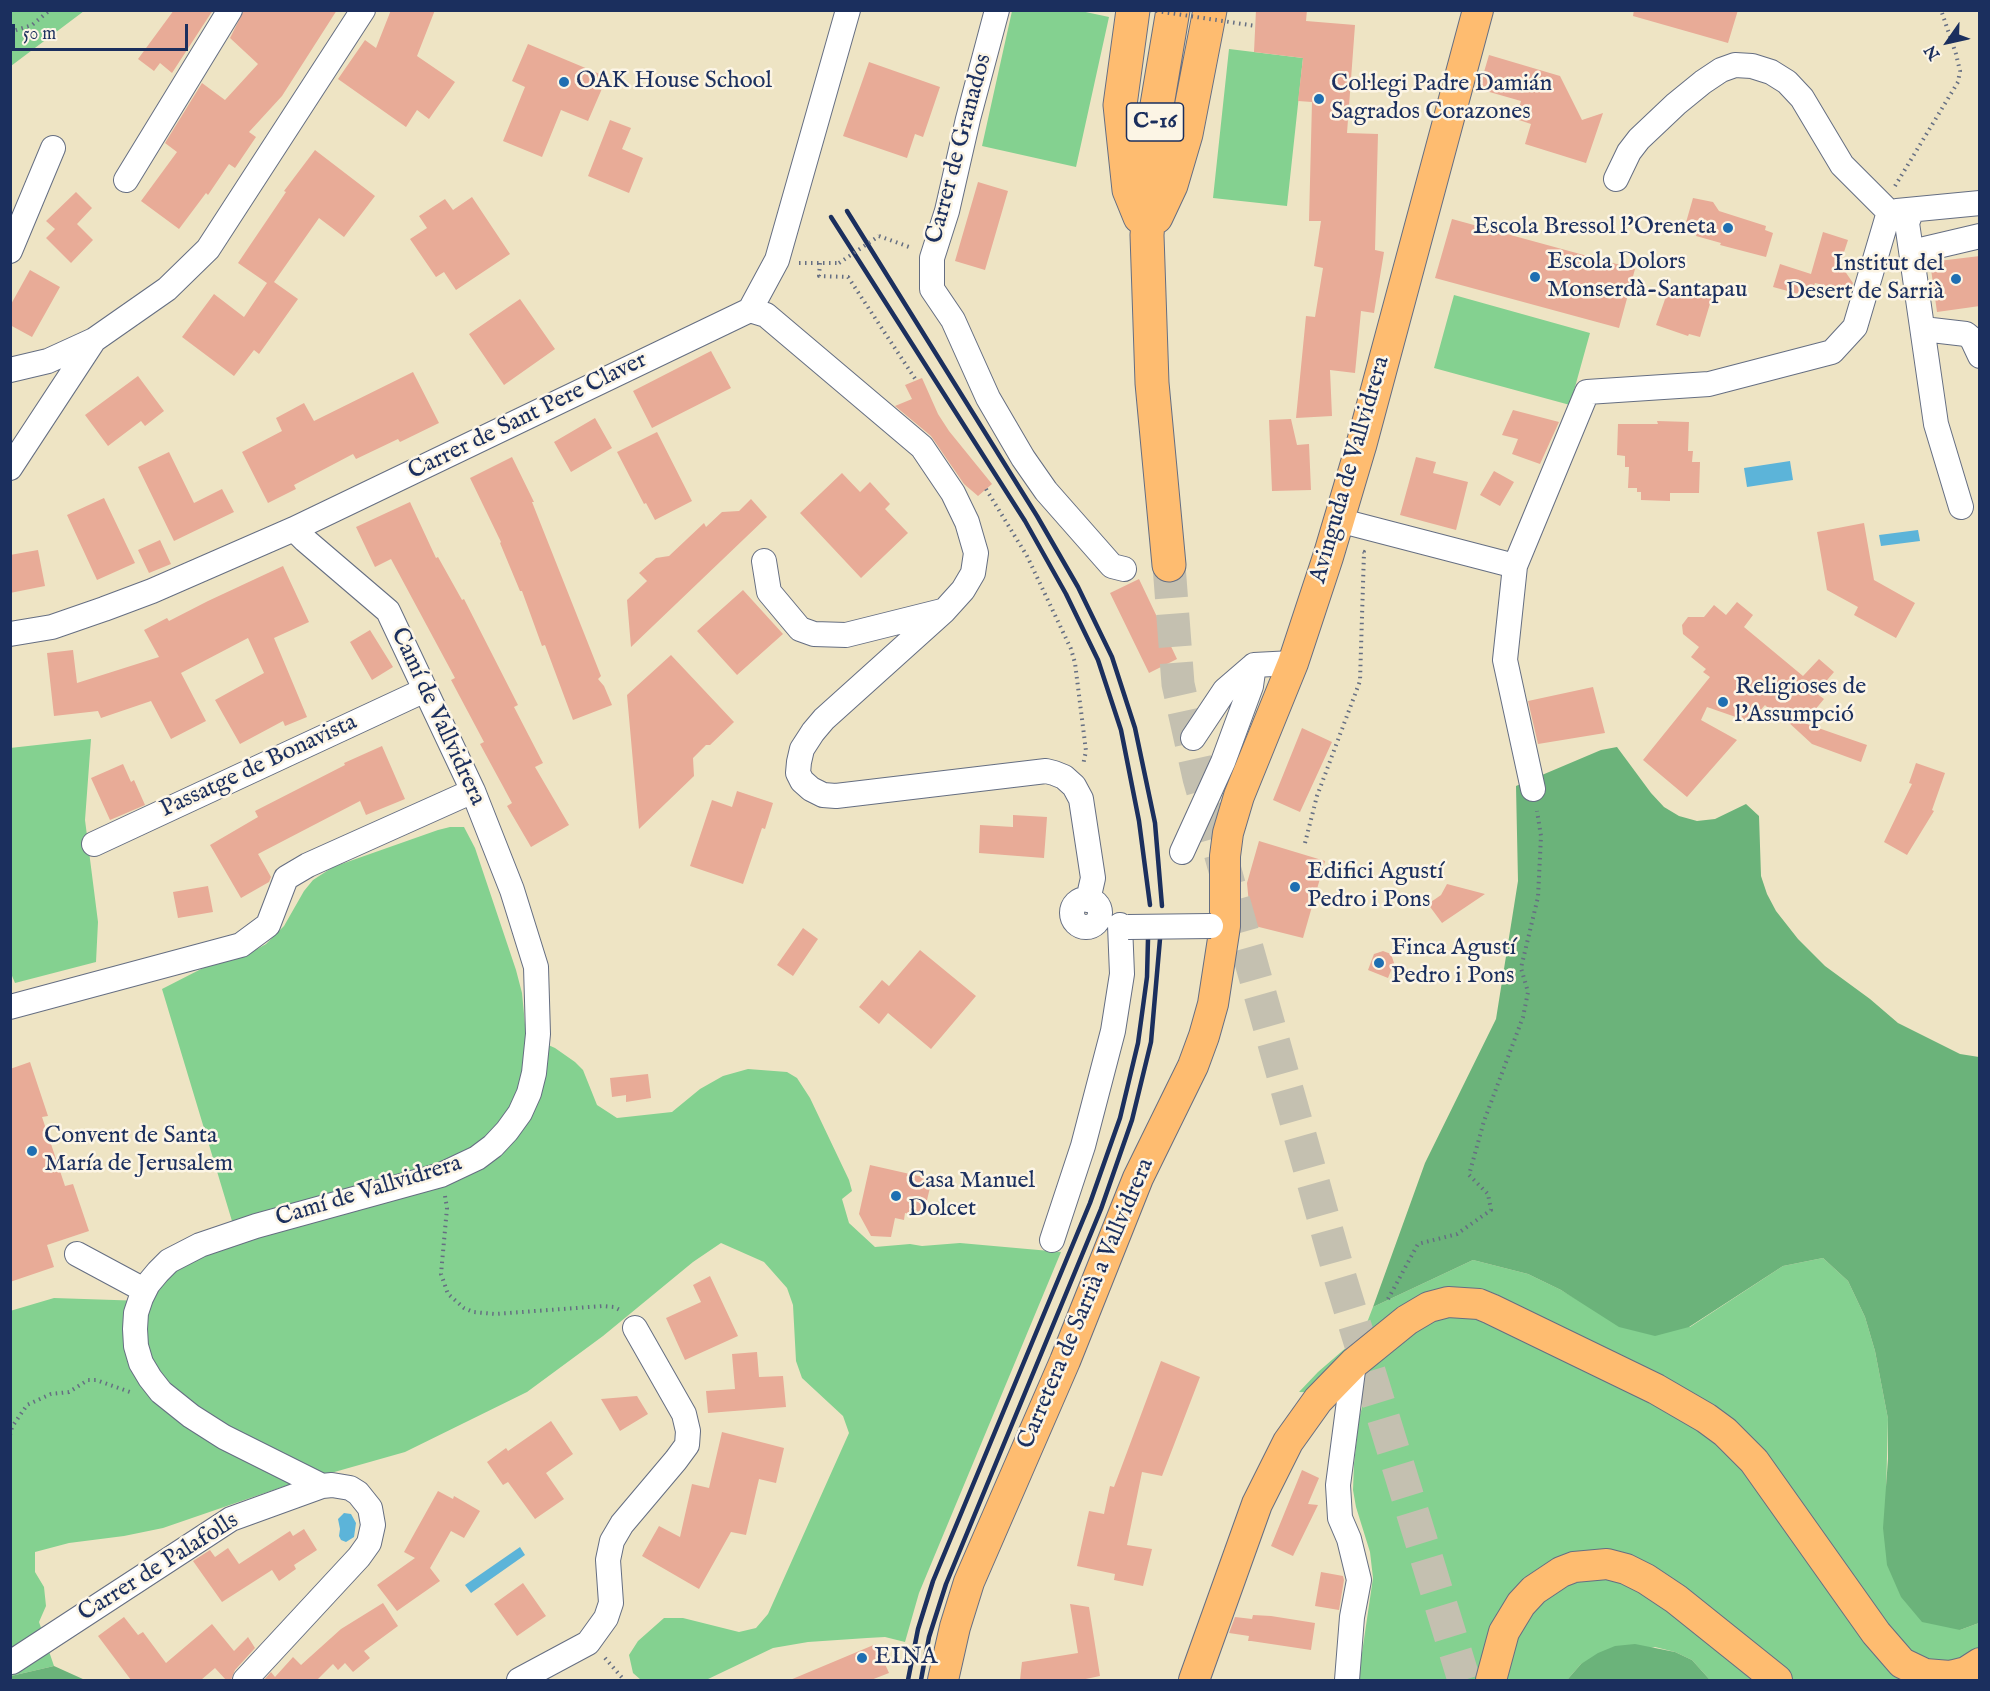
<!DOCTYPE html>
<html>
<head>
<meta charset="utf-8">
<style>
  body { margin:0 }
  #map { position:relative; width:1990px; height:1691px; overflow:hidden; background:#eee4c4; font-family:"IM FELL English",serif }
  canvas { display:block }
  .frame { position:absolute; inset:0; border:12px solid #1b2f5e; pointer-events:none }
  .north { position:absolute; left:1918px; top:12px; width:60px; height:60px; -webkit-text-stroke:4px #fcf5e5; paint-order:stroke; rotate:236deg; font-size:16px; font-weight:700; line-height:24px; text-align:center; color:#1b2f5e }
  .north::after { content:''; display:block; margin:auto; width:21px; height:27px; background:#1b2f5e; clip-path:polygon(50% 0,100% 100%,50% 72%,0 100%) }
  .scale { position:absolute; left:12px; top:24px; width:176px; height:27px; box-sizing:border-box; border:3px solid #1b2f5e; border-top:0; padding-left:8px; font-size:18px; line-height:21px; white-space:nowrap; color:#1b2f5e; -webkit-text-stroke:4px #fcf5e5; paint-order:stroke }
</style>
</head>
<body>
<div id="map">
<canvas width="1990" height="1691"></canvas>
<div class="frame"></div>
<div class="north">N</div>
<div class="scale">50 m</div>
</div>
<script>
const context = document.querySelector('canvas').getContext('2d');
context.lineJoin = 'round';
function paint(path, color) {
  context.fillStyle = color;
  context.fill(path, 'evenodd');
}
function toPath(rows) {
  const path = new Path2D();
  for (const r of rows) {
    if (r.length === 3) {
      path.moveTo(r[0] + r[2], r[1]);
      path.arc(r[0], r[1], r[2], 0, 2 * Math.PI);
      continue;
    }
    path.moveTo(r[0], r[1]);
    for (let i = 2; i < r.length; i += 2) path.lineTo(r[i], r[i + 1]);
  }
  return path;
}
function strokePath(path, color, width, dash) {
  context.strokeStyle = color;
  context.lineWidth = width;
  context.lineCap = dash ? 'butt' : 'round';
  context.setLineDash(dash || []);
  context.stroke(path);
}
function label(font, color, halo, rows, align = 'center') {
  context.font = font + ' "IM FELL English",serif';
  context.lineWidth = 5;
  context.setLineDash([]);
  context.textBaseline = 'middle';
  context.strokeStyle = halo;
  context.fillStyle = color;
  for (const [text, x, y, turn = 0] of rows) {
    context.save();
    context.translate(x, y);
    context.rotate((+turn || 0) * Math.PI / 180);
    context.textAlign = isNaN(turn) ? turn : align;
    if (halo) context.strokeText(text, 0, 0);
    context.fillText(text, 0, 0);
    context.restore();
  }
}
paint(toPath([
  [11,10,84,10,84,11,11,66],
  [1012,11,1081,11,1109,17,1076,167,982,146],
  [1229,49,1303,58,1287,206,1213,198],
  [1454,295,1590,333,1570,405,1434,368],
  [91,739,85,820,98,922,96,962,15,983,10,971,10,748],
  [450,827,464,827,475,848,516,970,522,993,526,1035,555,1048,575,1062,583,1070,597,1105,617,1118,672,1112,700,1089,723,1076,748,1069,787,1072,797,1078,810,1098,849,1180,852,1191,842,1199,849,1223,875,1247,910,1244,922,1246,960,1243,1061,1252,919,1593,905,1642,885,1637,867,1638,808,1642,773,1648,706,1680,641,1680,633,1673,629,1655,638,1641,664,1618,683,1618,739,1632,756,1628,768,1614,849,1433,843,1416,802,1378,796,1361,793,1305,787,1288,764,1262,721,1243,693,1262,603,1336,527,1392,405,1452,285,1486,163,1528,124,1536,69,1543,35,1552,35,1572,44,1587,46,1606,39,1622,54,1666,11,1676,10,1311,54,1298,144,1301,159,1282,190,1262,238,1241,162,989,205,967,243,957,266,944,284,926,304,891,313,880,333,867,438,830],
  [1823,1258,1848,1281,1865,1317,1875,1351,1888,1419,1886,1493,1960,1630,1979,1623,1979,1680,1710,1680,1692,1660,1675,1652,1655,1647,1581,1664,1567,1680,1358,1680,1373,1578,1370,1552,1356,1507,1353,1490,1354,1464,1359,1418,1366,1394,1299,1392,1318,1372,1363,1333,1373,1307,1473,1260,1528,1274,1561,1290,1590,1307,1690,1327,1783,1266]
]), '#84d190');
paint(toPath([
  [1617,747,1651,793,1664,807,1679,816,1697,821,1715,819,1746,804,1759,816,1761,876,1767,894,1776,911,1798,939,1825,966,1870,999,1898,1023,1960,1054,1979,1057,1979,1623,1960,1630,1922,1622,1901,1597,1887,1565,1883,1528,1888,1459,1888,1419,1875,1351,1865,1317,1848,1281,1823,1258,1783,1266,1689,1327,1655,1336,1619,1327,1561,1290,1528,1274,1473,1260,1373,1307,1425,1163,1496,1019,1518,881,1516,786,1601,750],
  [1635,1644,1675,1652,1692,1660,1710,1680,1567,1680,1581,1664,1598,1653,1615,1646],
  [54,1666,85,1680,11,1680,11,1676]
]), '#6bb37a');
paint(toPath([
  [1790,461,1793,480,1747,487,1744,468],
  [1918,530,1920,541,1881,546,1879,535],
  [344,1513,351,1514,356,1523,354,1537,346,1542,341,1540,339,1536,340,1529,338,1519],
  [520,1547,525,1555,471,1593,465,1585]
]), '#5cb4d9');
paint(toPath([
  [174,10,213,10,172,73,160,63,154,71,138,59],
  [244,10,337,10,282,96,249,132,256,137,235,168,229,164,208,195,206,193,179,229,141,201,177,152,165,143,202,83,225,100,258,64,230,38],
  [391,10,435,10,417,56,455,82,429,119,417,110,406,127,338,79,365,40,376,48],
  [1256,10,1307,10,1306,21,1355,25,1347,133,1378,134,1375,250,1384,252,1374,313,1361,311,1355,373,1330,370,1332,416,1296,418,1306,316,1315,317,1323,268,1314,266,1321,221,1309,221,1312,102,1298,101,1303,58,1254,52],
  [1634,10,1738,10,1728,43,1633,16],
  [528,44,607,77,588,121,561,110,542,157,503,141,525,87,512,81],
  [1489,55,1560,76,1582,120,1603,113,1586,163,1525,144,1531,124,1516,119,1521,101,1479,89],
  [869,62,940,87,923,137,915,134,907,158,843,136],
  [610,120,631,128,622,149,643,158,629,193,588,176],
  [315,150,375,196,344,237,319,218,274,282,298,299,259,354,254,350,234,376,182,337,214,294,244,317,267,283,238,263,286,192,284,191],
  [978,182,1008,191,985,270,955,261],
  [76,192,92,208,77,224,93,240,71,263,46,238,55,229,46,221],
  [472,197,510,254,456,290,444,272,436,277,410,239,427,228,419,216,445,199,453,210],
  [1693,198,1713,202,1719,211,1766,226,1765,230,1773,233,1766,257,1720,245,1721,243,1696,236,1698,230,1685,226],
  [1452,219,1635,269,1619,328,1435,278],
  [1823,232,1848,240,1840,264,1853,283,1850,292,1815,283,1810,297,1773,287,1780,264,1811,274],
  [1980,256,1980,306,1937,312,1930,262],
  [30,270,60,287,32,337,10,325,10,306],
  [1670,285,1682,288,1682,286,1712,297,1700,337,1689,334,1688,336,1656,325],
  [520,299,555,349,504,385,469,334],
  [711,351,731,388,652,428,633,391],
  [413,372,439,423,400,442,398,439,356,459,353,454,294,485,296,489,268,503,242,452,282,431,276,418,304,403,314,421],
  [138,376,164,411,145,426,141,421,108,446,85,415],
  [922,378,938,414,949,431,992,484,978,496,964,484,931,436,895,406,912,399,905,385],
  [1513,410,1559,422,1540,464,1512,454,1518,439,1502,435],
  [595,418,612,448,571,472,554,442],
  [1291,419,1297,445,1309,444,1311,490,1272,491,1269,420],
  [1657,421,1689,422,1688,451,1693,451,1692,462,1700,462,1699,493,1670,493,1670,501,1641,500,1641,492,1637,492,1637,488,1628,488,1629,467,1625,467,1625,456,1617,455,1618,424,1658,424],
  [657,432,692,501,655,520,646,503,644,504,617,452],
  [169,452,194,503,222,489,234,512,174,541,138,467],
  [512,457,534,502,532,502,601,676,598,679,604,686,612,705,573,720,545,645,542,646,522,591,520,591,500,543,501,542,470,478],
  [1416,457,1436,462,1433,473,1468,482,1456,530,1400,515],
  [1494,471,1514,482,1500,506,1480,495],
  [842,473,860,492,870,482,890,504,885,509,908,533,861,578,800,513],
  [104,498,135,563,97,580,67,515],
  [751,499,767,517,631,647,627,600,647,581,639,573,656,558,669,556,704,523,706,527,722,512,739,511],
  [410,502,436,558,438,557,462,600,464,599,518,705,514,707,543,763,535,767,569,825,531,847,507,806,512,803,480,744,484,742,451,680,455,678,391,559,375,567,356,527],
  [1864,523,1874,580,1915,603,1896,638,1854,615,1858,607,1827,590,1817,532],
  [160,540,171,564,149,573,138,550],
  [38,550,45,586,10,593,10,555],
  [283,566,309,622,274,638,307,717,285,726,283,721,240,744,215,700,264,673,248,638,181,673,206,721,171,739,151,701,101,718,98,711,54,716,47,653,73,650,77,683,159,657,144,630,167,618,169,621,208,601],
  [1139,579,1177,659,1149,673,1110,593],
  [743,590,783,634,737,675,697,631],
  [1737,602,1753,615,1744,627,1803,676,1819,659,1834,672,1816,693,1824,699,1804,723,1867,745,1861,762,1812,744,1787,721,1785,724,1765,705,1750,722,1707,707,1701,720,1737,740,1687,797,1643,760,1710,677,1703,672,1706,669,1691,657,1699,647,1683,634,1682,625,1688,617,1704,617,1714,605,1726,615],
  [370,630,393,667,372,680,350,642],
  [671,655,734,722,710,745,706,745,693,758,694,776,639,829,627,695],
  [1593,687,1605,733,1538,744,1528,701],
  [1302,728,1332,742,1300,812,1273,800],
  [382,746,405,799,366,815,360,801,258,854,271,877,269,882,241,898,210,845,258,817,255,811,345,765,344,763],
  [1916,763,1945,773,1932,810,1934,811,1907,855,1884,842,1912,784,1909,783],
  [123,764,131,782,134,780,145,805,110,820,91,778],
  [737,791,773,803,765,829,762,828,743,884,690,866,712,800,732,807],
  [1013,815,1047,817,1044,858,979,853,980,825,1013,827],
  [1259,841,1325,861,1303,938,1251,925,1247,883],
  [1447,884,1485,894,1442,923,1428,904,1441,895],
  [208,886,213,912,178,918,173,892],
  [803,928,818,939,793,976,777,965],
  [920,950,976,996,931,1049,888,1013,879,1024,859,1007,882,980,889,986],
  [1383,951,1391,954,1394,963,1388,978,1368,970,1374,954],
  [30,1062,48,1116,42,1117,65,1186,73,1184,89,1231,47,1245,54,1267,10,1282,10,1069],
  [648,1074,651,1098,626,1102,626,1095,612,1097,610,1078],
  [870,1165,932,1179,923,1217,905,1213,904,1220,895,1218,891,1237,871,1236,859,1214],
  [710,1276,738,1336,685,1360,666,1318,701,1302,693,1285],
  [757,1352,759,1377,783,1376,786,1407,708,1413,706,1391,735,1389,732,1354],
  [1161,1361,1200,1377,1162,1476,1142,1472,1127,1545,1152,1549,1143,1586,1114,1580,1115,1574,1077,1566,1089,1511,1104,1514,1110,1486,1114,1487],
  [637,1396,648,1414,620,1431,601,1399],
  [551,1421,573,1454,546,1473,564,1499,535,1519,508,1482,503,1485,487,1462,506,1448,508,1451],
  [722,1432,784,1448,776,1483,759,1479,746,1535,731,1532,699,1589,642,1556,659,1526,680,1537,692,1484,709,1488],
  [1302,1470,1319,1478,1308,1504,1318,1505,1293,1556,1271,1546],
  [438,1491,453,1499,454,1496,480,1511,464,1538,451,1531,430,1568,440,1581,397,1611,377,1585,415,1558,404,1552],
  [304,1529,317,1550,294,1565,296,1569,279,1581,272,1570,222,1602,193,1561,210,1550,215,1557,228,1548,239,1564,290,1531,293,1536],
  [1321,1572,1343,1576,1344,1580,1339,1610,1315,1606],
  [523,1583,546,1616,517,1636,494,1604],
  [383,1603,398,1626,364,1651,370,1658,353,1672,345,1663,338,1670,333,1664,317,1680,264,1680,271,1672,275,1677,293,1657,301,1665,341,1629],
  [1070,1604,1089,1607,1100,1676,1081,1680,1020,1680,1022,1662,1078,1653],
  [1253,1615,1271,1616,1315,1623,1311,1650,1251,1641,1248,1641,1249,1636,1229,1633,1235,1617,1252,1619],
  [124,1617,138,1635,143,1632,166,1663,212,1624,234,1651,248,1637,255,1648,235,1670,231,1680,226,1680,215,1668,201,1680,131,1680,98,1636],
  [876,1644,889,1673,871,1680,790,1680]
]), '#e8ab97');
strokePath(toPath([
  [1169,565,1178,684,1199,778,1340,1277,1464,1680]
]), '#c4c0b0', 33, [33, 16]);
const minor = toPath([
  [997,10,968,119,947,211,932,258,932,289,953,320,988,398,1023,458,1046,491,1112,566,1124,569],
  [1616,179,1629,152,1639,139,1676,104,1703,82,1721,70,1735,65,1752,66,1771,72,1787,82,1802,98,1842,165,1889,212],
  [126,180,230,10],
  [1912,210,1907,223,1936,424,1961,507],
  [1897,211,1980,203],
  [10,251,53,148],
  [1912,252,1980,236],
  [750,310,766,315,922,447,953,493,967,522,976,553,973,573,963,590,944,611,824,719,813,732,802,749,799,762,798,773,802,781,811,789,823,795,836,796,1046,771,1054,773,1064,777,1074,786,1081,799,1093,878,1088,900],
  [1923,329,1966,334,1972,339,1980,356],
  [10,370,48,361,94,340],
  [10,468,94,340,167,289,208,249,363,10],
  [1338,520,1515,566],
  [294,529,305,540,388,611,473,791,512,890,536,967,538,1034,534,1073,529,1093,520,1113,507,1131,493,1146,477,1158,441,1175,256,1226,200,1245,169,1261,158,1272,148,1284,141,1298,136,1313,135,1329,136,1346,141,1363,150,1378,161,1392,191,1416,224,1437,322,1486],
  [764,561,769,592,800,629,814,634,846,635,942,611],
  [10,634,52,627,104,609,152,591,294,529,750,310,777,260,848,10],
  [1193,738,1225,690,1254,665,1293,663],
  [1533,789,1505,660,1515,566,1587,392,1709,384,1832,352,1855,327,1889,212],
  [94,844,425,690],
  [1182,852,1223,762,1251,686,1254,665],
  [1086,913,14],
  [10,1007,241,945,268,925,286,878,308,865,473,791],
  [1052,1240,1083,1146,1113,1031,1122,974,1120,925],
  [77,1254,144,1290],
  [12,1662,231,1519,322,1486,332,1485,350,1488,358,1493,370,1508,373,1525,369,1543,359,1557,245,1680],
  [519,1680,588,1643,606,1618,611,1603,608,1560,612,1541,622,1524,676,1460,687,1445,688,1431,684,1414,635,1328],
  [1347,1680,1352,1617,1359,1580,1349,1539,1340,1518,1338,1485,1354,1363]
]);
const major = toPath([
  [943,1680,955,1627,969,1582,1065,1361,1138,1178,1193,1066,1204,1036,1213,1004,1225,926,1225,856,1228,833,1239,796,1293,663,1328,557,1361,446,1478,10],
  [1194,1680,1257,1504,1288,1442,1318,1400,1354,1363,1407,1320,1429,1307,1448,1302,1479,1304,1491,1309,1656,1389,1706,1418,1725,1432,1754,1461,1876,1633,1902,1663,1925,1674,1950,1676,1966,1672,1980,1663],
  [1491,1680,1504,1632,1521,1604,1534,1590,1561,1572,1574,1567,1607,1564,1626,1569,1646,1579,1676,1599,1777,1680]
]);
const highway = toPath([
  [1133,10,1120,105,1129,190,1140,217],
  [1156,217,1171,185,1186,134,1210,10],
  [1169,565,1152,383,1147,235,1157,105,1173,10]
]);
strokePath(minor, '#656e82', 26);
strokePath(major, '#656e82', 32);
strokePath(highway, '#656e82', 35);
strokePath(toPath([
  [10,32,32,25,50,10],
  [1895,186,1958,82,1960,71,1956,54,1941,10],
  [879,236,912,248],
  [799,263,839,263],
  [820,263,819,276,848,277,916,380],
  [986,489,1027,556,1071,649,1075,663,1086,751,1083,765],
  [1305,843,1317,796,1360,681,1364,552,1361,551],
  [445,1196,447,1208,441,1274,448,1294,464,1308,473,1312,495,1314,603,1306,614,1307,622,1311],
  [1388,1299,1418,1244,1457,1234,1491,1210,1488,1194,1469,1175,1484,1121,1523,1017,1528,992,1521,968,1538,897,1541,836,1537,811],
  [10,1435,12,1427,27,1405,51,1394,69,1392,88,1380,96,1380,133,1393],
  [605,1658,624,1680]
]), '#656e82', 4, [1.5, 4.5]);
strokePath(minor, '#fff', 24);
strokePath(major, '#febc70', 30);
strokePath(highway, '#febc70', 33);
strokePath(toPath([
  [847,211,1037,516,1078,587,1112,657,1135,728,1155,823,1162,906],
  [831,217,1025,521,1066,594,1098,660,1121,730,1139,821,1150,905],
  [908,1680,918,1629,933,1581,1090,1203,1120,1118,1138,1043,1147,977,1148,939],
  [921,1680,929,1637,946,1584,1101,1209,1132,1120,1151,1042,1160,939]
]), '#1b2f5e', 4.5);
const minorBridge = toPath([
  [1128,927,1211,926]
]);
strokePath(minorBridge, '#656e82', 26, []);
strokePath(toPath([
  [1150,10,1256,26],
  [839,263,879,236]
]), '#656e82', 4, [1.5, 4.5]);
strokePath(minorBridge, '#fff', 24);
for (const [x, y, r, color] of [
  [564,82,6,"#1f6fb2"],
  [1319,99,6,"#1f6fb2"],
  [1728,228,6,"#1f6fb2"],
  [1535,277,6,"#1f6fb2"],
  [1956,279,6,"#1f6fb2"],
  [1723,702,6,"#1f6fb2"],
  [1295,887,6,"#1f6fb2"],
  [1379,963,6,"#1f6fb2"],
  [32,1151,6,"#1f6fb2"],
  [896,1196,6,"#1f6fb2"],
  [862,1658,6,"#1f6fb2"]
]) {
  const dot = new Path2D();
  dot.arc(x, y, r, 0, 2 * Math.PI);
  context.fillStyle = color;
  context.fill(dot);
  strokePath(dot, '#fcf5e5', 2);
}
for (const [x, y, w] of [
  [1155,122,57]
]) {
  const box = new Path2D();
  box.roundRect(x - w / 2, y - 19, w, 38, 4.5);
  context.fillStyle = '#fcf5e5';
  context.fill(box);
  strokePath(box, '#1b2f5e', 1.5);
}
label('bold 22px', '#1b2f5e', null, [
  ["C-16",1155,122]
]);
label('24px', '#1b2f5e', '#fcf5e5', [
  ["OAK House School",576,82],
  ["Col·legi Padre Damián",1331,85],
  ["Sagrados Corazones",1331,113],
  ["Escola Bressol l'Oreneta",1716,228,"right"],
  ["Escola Dolors",1547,263],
  ["Monserdà-Santapau",1547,291],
  ["Institut del",1944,265,"right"],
  ["Desert de Sarrià",1944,293,"right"],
  ["Religioses de",1735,688],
  ["l'Assumpció",1735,716],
  ["Edifici Agustí",1307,873],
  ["Pedro i Pons",1307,901],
  ["Finca Agustí",1391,949],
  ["Pedro i Pons",1391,977],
  ["Convent de Santa",44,1137],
  ["María de Jerusalem",44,1165],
  ["Casa Manuel",908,1182],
  ["Dolcet",908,1210],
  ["EINA",874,1658]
], 'left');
label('24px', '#1b2f5e', '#fcf5e5', [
  ["Carrer de Granados",960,149,-75],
  ["Carrer de Sant Pere Claver",528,417,-26],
  ["Avinguda de Vallvidrera",1351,470,-74],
  ["Camí de Vallvidrera",437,717,65],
  ["Passatge de Bonavista",259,767,-25],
  ["Camí de Vallvidrera",369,1192,-17],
  ["Carretera de Sarrià a Vallvidrera",1087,1304,-67],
  ["Carrer de Palafolls",159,1568,-32]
]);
</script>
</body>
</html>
